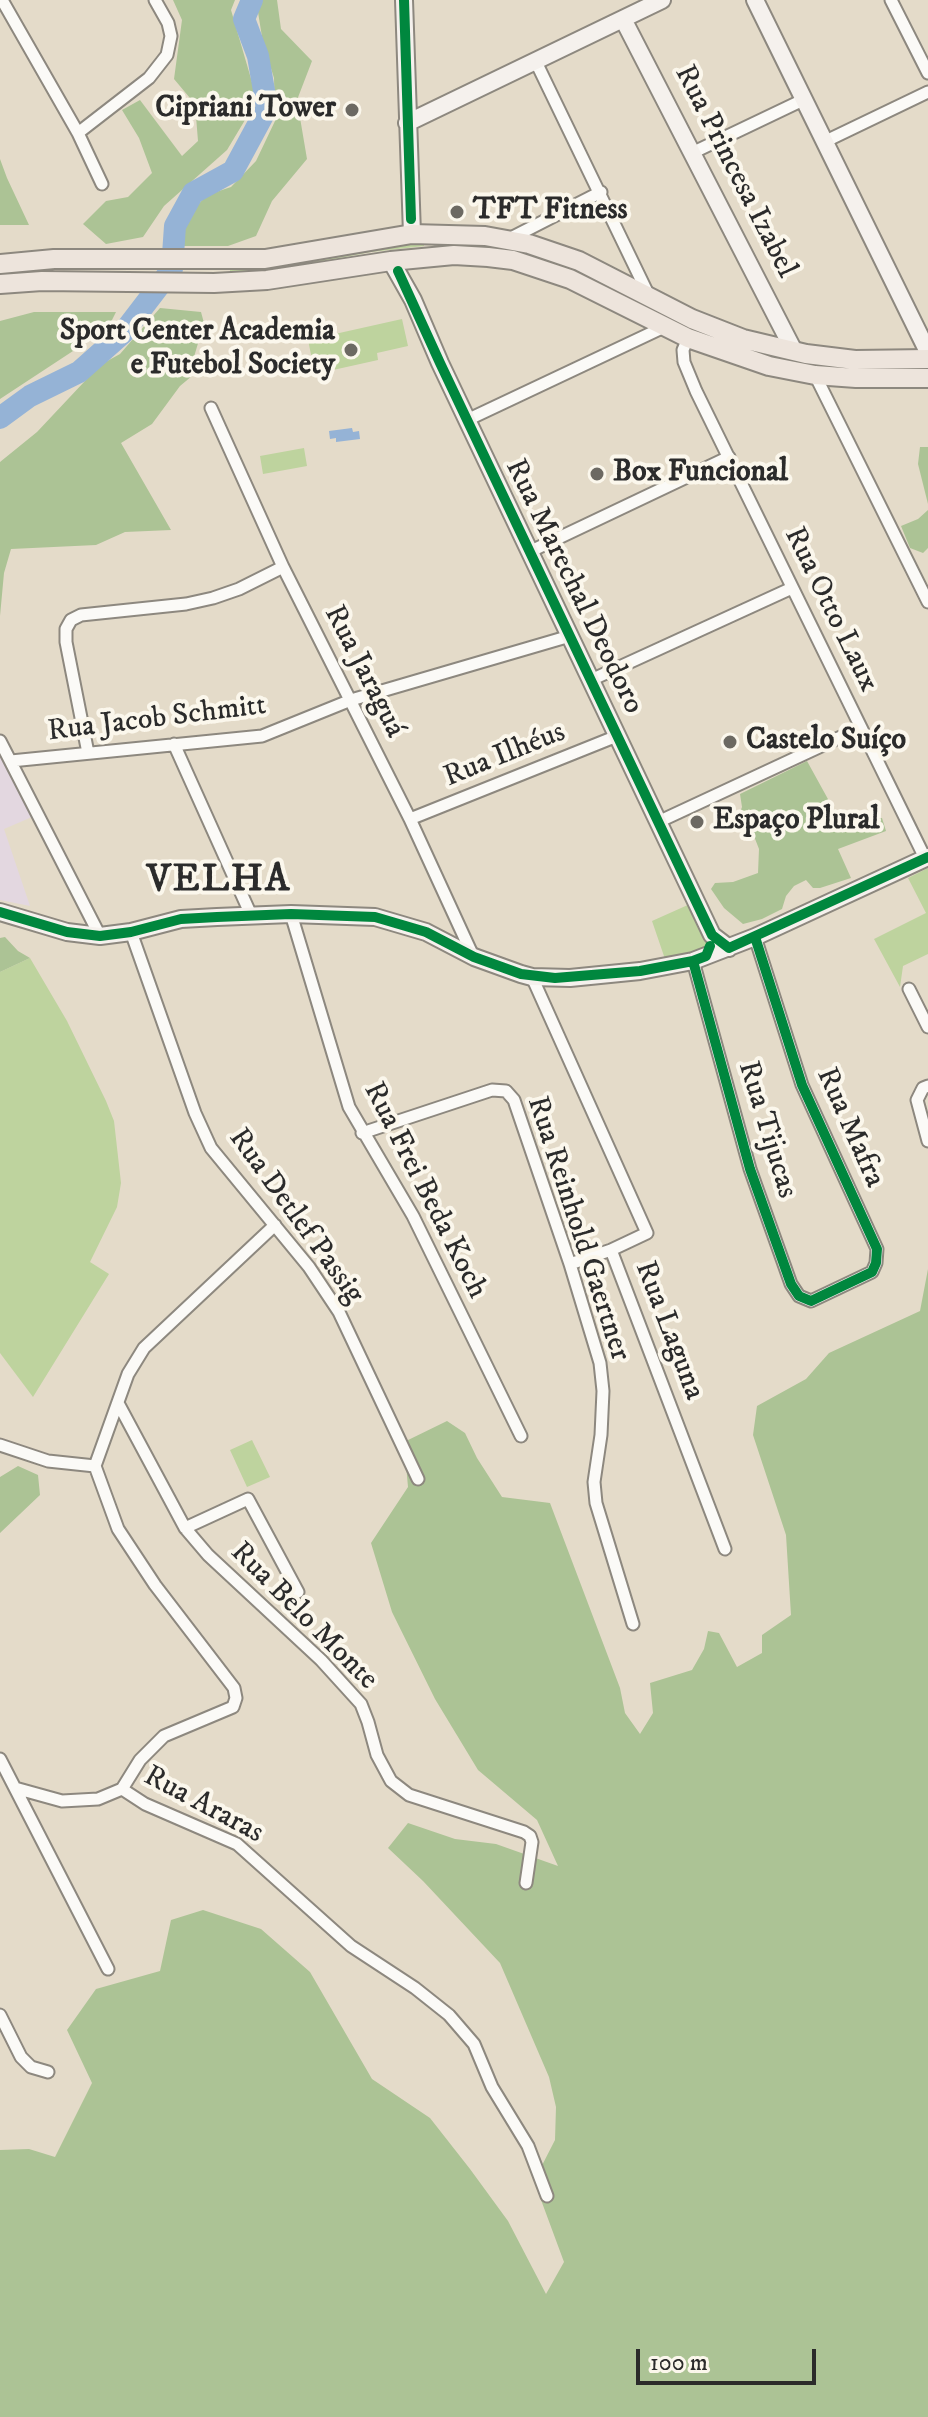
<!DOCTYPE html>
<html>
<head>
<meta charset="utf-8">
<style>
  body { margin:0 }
  #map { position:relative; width:928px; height:2417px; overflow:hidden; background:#e4dbc9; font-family:"IM FELL DW Pica",serif }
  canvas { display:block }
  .scale { position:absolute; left:636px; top:2349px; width:180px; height:36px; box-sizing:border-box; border:4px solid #2b2b2b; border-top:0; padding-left:10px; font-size:24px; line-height:28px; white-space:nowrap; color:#2b2b2b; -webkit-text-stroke:6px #fbf7ec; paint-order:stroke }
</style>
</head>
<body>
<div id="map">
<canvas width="928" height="2417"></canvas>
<div class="scale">100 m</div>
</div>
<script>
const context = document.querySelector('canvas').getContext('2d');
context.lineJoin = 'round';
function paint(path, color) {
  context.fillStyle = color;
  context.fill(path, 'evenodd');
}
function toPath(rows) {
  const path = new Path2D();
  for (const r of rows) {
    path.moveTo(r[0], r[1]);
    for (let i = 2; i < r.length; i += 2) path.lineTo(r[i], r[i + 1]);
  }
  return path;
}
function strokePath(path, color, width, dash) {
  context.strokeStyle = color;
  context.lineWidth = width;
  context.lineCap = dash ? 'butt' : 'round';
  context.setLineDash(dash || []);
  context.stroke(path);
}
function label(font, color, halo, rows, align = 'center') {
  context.font = font + ' "IM FELL DW Pica",serif';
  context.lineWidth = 8;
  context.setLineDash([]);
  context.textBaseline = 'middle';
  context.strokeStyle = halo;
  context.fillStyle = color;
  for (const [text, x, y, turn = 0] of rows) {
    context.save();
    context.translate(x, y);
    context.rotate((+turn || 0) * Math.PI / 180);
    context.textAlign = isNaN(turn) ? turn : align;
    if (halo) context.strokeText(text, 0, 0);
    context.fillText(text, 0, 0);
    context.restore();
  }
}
paint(toPath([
  [0,756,32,817,4,829,30,906,0,900]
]), '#e3d7e0');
paint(toPath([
  [442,242,463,242,520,250,552,259,798,359,798,362,756,354,680,325,594,281,550,263,500,250,442,246],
  [408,243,424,243,424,246,371,252,288,268,230,273,230,267],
  [402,319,408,346,377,353,378,360,315,374,308,340],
  [304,448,307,466,263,474,260,456],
  [928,868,928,954,903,966,900,987,874,939,926,913,908,878],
  [690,904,707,941,705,948,691,954,665,959,652,921],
  [30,958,67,1021,106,1101,114,1121,121,1183,117,1207,90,1262,109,1274,33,1397,0,1353,0,972],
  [252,1440,270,1477,247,1487,230,1450]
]), '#bed39e');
paint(toPath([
  [173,0,235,0,231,10,254,89,245,120,227,150,164,206,143,237,106,244,83,224,106,201,128,197,152,173,139,138,122,110,140,100,182,156,198,141,195,104,174,79,182,20],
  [261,0,277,0,281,29,312,61,297,100,307,159,272,201,256,236,228,246,182,246,182,236,190,213,207,195,231,187,256,161,275,121,274,78,263,43,257,6],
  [0,159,7,178,29,225,0,225],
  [160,308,201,312,204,323,191,367,192,376,180,386,152,424,121,443,171,530,125,532,96,545,11,549,4,573,0,616,0,462,37,432,100,365,120,354],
  [34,312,116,312,108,328,0,399,0,321],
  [920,447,928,447,928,504,918,464],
  [928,510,928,548,923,553,910,548,901,526,918,519],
  [807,761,834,810,840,828,867,818,882,818,886,831,838,849,851,878,820,888,813,888,806,880,794,886,786,896,782,909,762,919,743,924,724,908,711,889,715,883,733,882,758,873,759,849,752,831,738,828,737,820,742,807,740,794],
  [5,937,18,951,30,958,0,972,0,938],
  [928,1269,928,2417,0,2417,0,2150,29,2149,55,2157,92,2083,67,2030,96,1989,160,1971,171,1920,203,1910,261,1929,310,1972,372,2079,430,2118,470,2169,508,2221,546,2294,564,2262,534,2181,555,2140,556,2107,549,2077,500,1963,423,1881,388,1848,408,1823,455,1839,496,1844,558,1866,537,1820,478,1770,435,1699,392,1612,371,1543,408,1487,404,1442,447,1421,465,1433,477,1458,502,1497,550,1503,620,1688,625,1713,640,1734,653,1713,650,1683,692,1670,704,1649,708,1631,719,1633,737,1667,762,1653,762,1635,791,1615,786,1535,753,1435,757,1406,806,1379,829,1353,920,1311],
  [18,1466,38,1475,40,1495,0,1533,0,1477]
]), '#acc395');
paint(toPath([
  [352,428,353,432,359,431,360,439,336,442,336,438,330,439,329,431]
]), '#95b3d6');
strokePath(toPath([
  [0,418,30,396,79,372,123,333,172,269,175,226,193,193,233,171,267,108,258,56,244,19,252,0]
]), '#95b3d6', 22);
const street = toPath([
  [2,0,78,133,102,184],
  [891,0,928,73],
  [536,62,650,298],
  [78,133,149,78,167,55,171,36,168,23,155,0],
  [826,141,928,92],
  [694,152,805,99],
  [509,239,601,192],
  [688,338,683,350,684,362,696,391,925,858],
  [815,375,928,602],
  [211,408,283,567,410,819,473,956],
  [467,420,664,327],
  [529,552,729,457],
  [591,680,792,588],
  [0,741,100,936],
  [174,744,251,915],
  [88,753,66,642,66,629,71,620,81,615,186,604,213,598,239,589,283,567],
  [11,761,262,736,351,700,570,636],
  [410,819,617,736],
  [658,822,860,728],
  [291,914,349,1107,413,1216,521,1436],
  [131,932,195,1113,211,1148,309,1267,339,1312,418,1479],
  [693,961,750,1169,791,1284,799,1296,811,1301,872,1272,876,1263,877,1249,802,1085,755,937],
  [532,977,647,1233,611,1250,570,1264],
  [909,989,928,1027],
  [928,1086,923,1088,917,1100,928,1141],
  [362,1133,492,1090,506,1091,514,1100,570,1264,600,1363,603,1391,601,1435,594,1482,596,1503,633,1624],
  [611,1250,725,1549],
  [118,1403,185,1528,208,1555,321,1660,361,1704,368,1722,377,1755,391,1781,409,1795,524,1832,530,1836,532,1842,526,1883],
  [0,1445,48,1461,95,1466],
  [185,1528,248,1499,298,1592],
  [0,1759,108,1969],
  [15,1788,62,1801,98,1799,122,1789],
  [122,1789,140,1760,164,1736,233,1707,236,1698,234,1688,155,1585,118,1529,95,1466,128,1374,144,1348,275,1225],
  [122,1789,145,1804,237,1844,351,1946,415,1988,449,2015,474,2044,492,2087,528,2146,547,2196],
  [0,2015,21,2057,31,2067,48,2072]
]);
const secondary = toPath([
  [404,0,412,234],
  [755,0,928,352],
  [623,19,794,351],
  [407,123,662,0],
  [391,261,413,300,440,363,712,935,729,948],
  [0,912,67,932,100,936,131,932,181,919,217,917,291,914,375,917,426,932,474,957,521,974,532,977,570,978,640,971,693,961,755,937,928,857]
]);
const primary = toPath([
  [0,264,54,259,265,259,412,234,485,236,529,244,579,261,692,319,743,339,806,354,855,360,928,359],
  [0,284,42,281,214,283,267,280,391,261,454,255,488,257,513,260,570,279,688,338,769,366,815,375,856,378,928,378]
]);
strokePath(street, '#8d887f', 15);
strokePath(secondary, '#8d887f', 20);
strokePath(primary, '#8d887f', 22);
strokePath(street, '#fbfaf7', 11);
strokePath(secondary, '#f5f1ed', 16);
strokePath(primary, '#ede4dc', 18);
strokePath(toPath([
  [404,0,411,219],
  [398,271,440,363,712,935,729,948,928,857],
  [0,912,67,932,100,936,131,932,181,919,217,917,291,914,375,917,426,932,474,957,521,974,555,978,640,971,693,961,706,956,710,946],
  [693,961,750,1169,791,1284,799,1296,811,1301,872,1272,876,1263,877,1249,802,1085,755,937]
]), '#00873e', 10);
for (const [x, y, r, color] of [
  [352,110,8,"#6c6962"],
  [457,212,8,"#6c6962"],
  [351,350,8,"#6c6962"],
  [597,474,8,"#6c6962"],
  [730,742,8,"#6c6962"],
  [697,822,8,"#6c6962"]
]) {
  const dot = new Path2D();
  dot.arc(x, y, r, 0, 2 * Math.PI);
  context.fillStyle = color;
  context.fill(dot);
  strokePath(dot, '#fbf7ec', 3);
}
label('bold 30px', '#2b2b2b', '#fbf7ec', [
  ["Cipriani Tower",336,110,"right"],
  ["TFT Fitness",473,212],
  ["Sport Center Academia",335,333,"right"],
  ["e Futebol Society",335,367,"right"],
  ["Box Funcional",613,474],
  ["Castelo Suíço",746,742],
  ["Espaço Plural",713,822]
], 'left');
label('30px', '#2b2b2b', '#fbf7ec', [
  ["Rua Princesa Izabel",734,172,63],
  ["Rua Marechal Deodoro",573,587,64],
  ["Rua Otto Laux",830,610,64],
  ["Rua Jaraguá",363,672,63],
  ["Rua Jacob Schmitt",157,720,-7],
  ["Rua Ilhéus",505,756,-22],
  ["Rua Mafra",849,1128,66],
  ["Rua Tijucas",766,1130,73],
  ["Rua Frei Beda Koch",424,1191,63],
  ["Rua Detlef Passig",295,1217,54],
  ["Rua Reinhold Gaertner",577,1229,72],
  ["Rua Laguna",668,1331,69],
  ["Rua Belo Monte",303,1617,45],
  ["Rua Araras",203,1806,28]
]);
context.letterSpacing = '2px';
label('bold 38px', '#2b2b2b', '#fbf7ec', [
  ["VELHA",219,882]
]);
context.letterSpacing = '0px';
</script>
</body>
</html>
